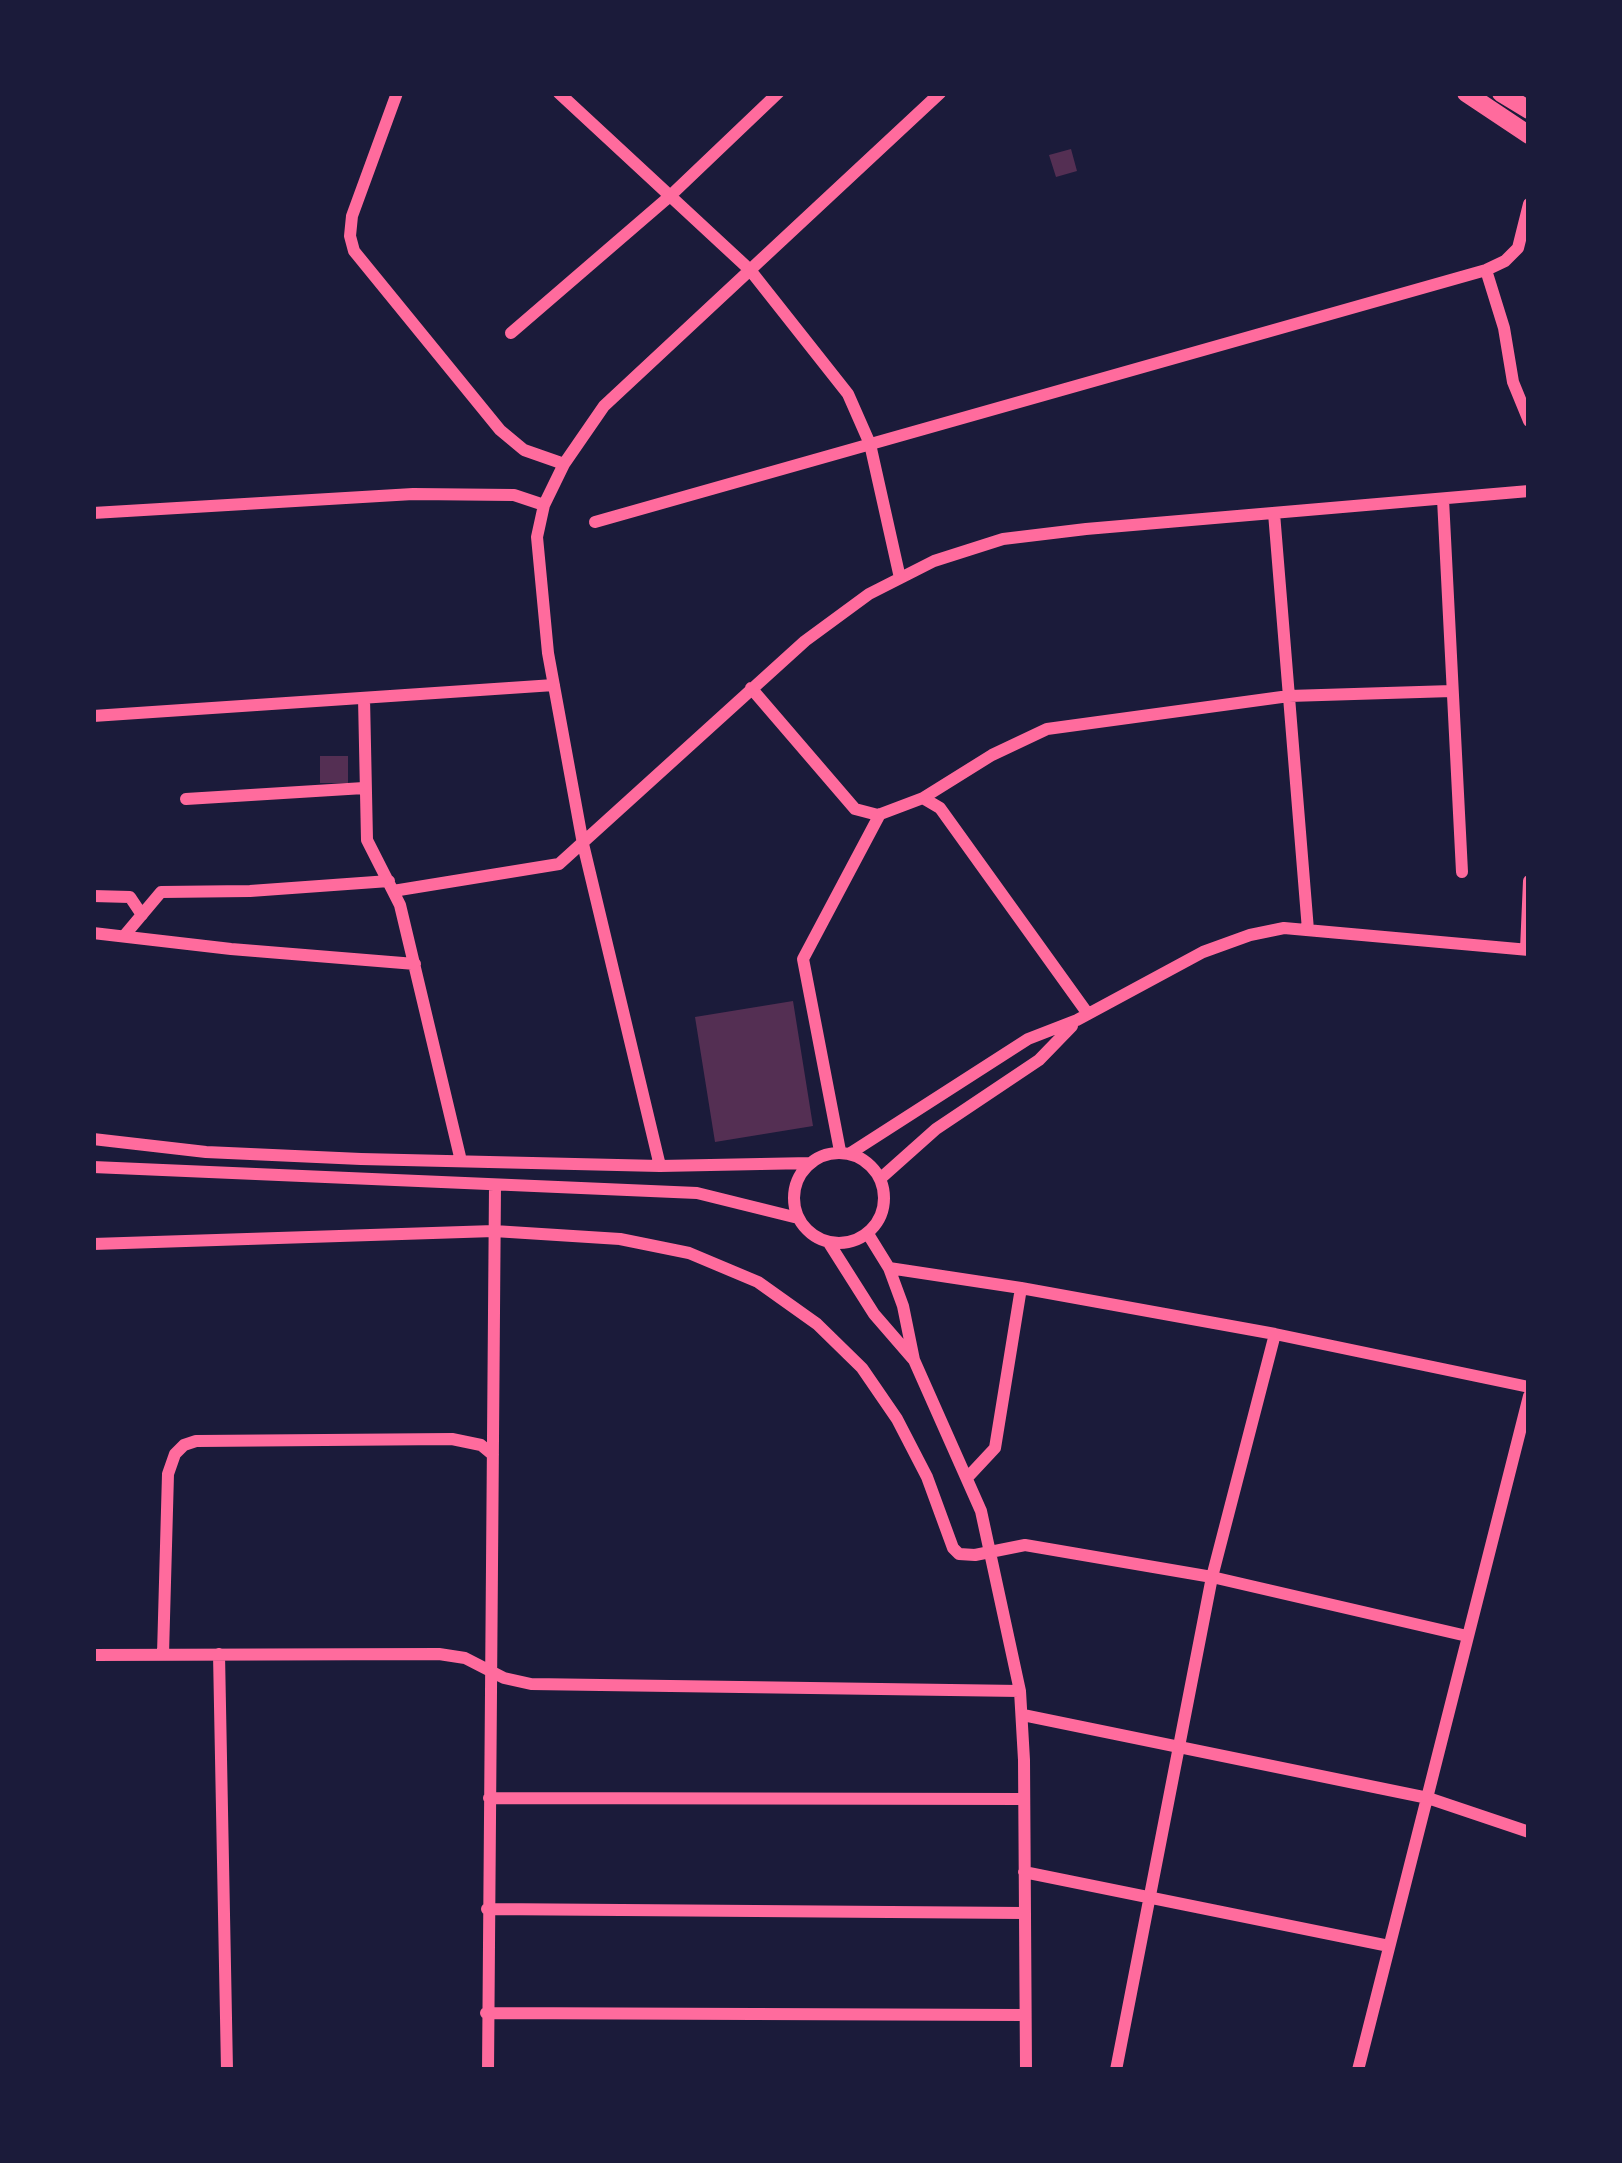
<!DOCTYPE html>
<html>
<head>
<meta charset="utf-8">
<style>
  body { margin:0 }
  #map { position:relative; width:1622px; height:2163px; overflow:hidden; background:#1b1b3a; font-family:"DM Sans",sans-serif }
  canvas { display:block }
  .frame { position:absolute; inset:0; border:96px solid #1b1b3a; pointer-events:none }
</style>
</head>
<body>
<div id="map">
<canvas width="1622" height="2163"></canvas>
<div class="frame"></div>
</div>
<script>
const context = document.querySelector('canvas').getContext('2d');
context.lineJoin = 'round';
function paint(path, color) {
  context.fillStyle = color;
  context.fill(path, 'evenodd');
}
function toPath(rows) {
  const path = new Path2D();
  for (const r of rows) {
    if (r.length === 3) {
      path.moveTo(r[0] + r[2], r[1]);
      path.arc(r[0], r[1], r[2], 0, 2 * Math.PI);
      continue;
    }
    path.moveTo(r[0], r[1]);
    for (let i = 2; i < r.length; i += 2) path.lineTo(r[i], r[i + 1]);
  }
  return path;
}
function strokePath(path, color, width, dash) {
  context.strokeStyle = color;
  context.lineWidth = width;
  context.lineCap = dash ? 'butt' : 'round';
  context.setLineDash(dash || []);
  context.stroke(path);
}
paint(toPath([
  [1071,149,1077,171,1056,177,1049,155],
  [320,756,348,756,348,783,320,783],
  [793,1001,813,1126,715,1142,695,1017]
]), '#542f53');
strokePath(toPath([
  [397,93,352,216,350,236,354,251,500,430,524,450,564,464],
  [559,93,750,270,848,394,870,444,900,578],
  [1486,270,1504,328,1513,382,1529,421],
  [511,333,670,196,778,93],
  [1443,499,1462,872],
  [93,513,413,494,514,495,544,505],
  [1274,513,1308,930],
  [595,522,1486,270,1505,261,1518,248,1529,204],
  [751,688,855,809,878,815,923,798,940,808,1088,1014],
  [364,698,367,840,400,905,461,1161],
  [93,716,554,685],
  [923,798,992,755,1047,729,1289,696,1452,691],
  [186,799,364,788],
  [393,891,559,864,805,641,869,594,934,561,1003,539,1086,529,1529,491],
  [93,896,130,897,142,915],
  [93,933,231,949,415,964],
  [124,936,161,892,250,891,389,881],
  [1526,949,1529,881],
  [93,1139,206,1152,361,1159,660,1166,811,1163],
  [840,1151,803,959,880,814],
  [839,1198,45],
  [849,1154,1028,1039,1077,1020,1203,952,1250,935,1284,928,1529,950],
  [660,1166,583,844,548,653,537,537,544,505,564,464,604,406,940,93],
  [93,1167,697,1193,798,1218],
  [881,1178,936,1129,1039,1060,1072,1026],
  [868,1234,889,1268,903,1306,914,1360,981,1511,1020,1691,1024,1760,1026,2070],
  [829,1243,874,1314,913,1359],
  [93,1244,494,1231,620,1239,689,1253,758,1282,817,1324,862,1368,897,1419,927,1477,953,1548,959,1554,975,1555,1025,1545,1212,1577,1467,1636],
  [889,1268,1021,1288,1275,1334,1529,1387],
  [967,1478,995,1448,1021,1288],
  [163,1654,168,1474,175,1454,184,1445,196,1441,452,1439,481,1445,493,1455],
  [219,1654,227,2070],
  [93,1655,439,1654,465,1658,504,1678,531,1684,1020,1691],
  [1023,1715,1428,1798,1529,1832],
  [489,1798,1024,1799],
  [1024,1872,1389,1946],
  [487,1909,1024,1913],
  [486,2013,1024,2015],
  [488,2070,495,1186],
  [1116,2070,1212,1577,1275,1334],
  [1358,2070,1529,1396]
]), '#ff6b9d', 12);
strokePath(toPath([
  [1466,93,1529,135],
  [1501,93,1529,110]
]), '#ff6b9d', 18);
</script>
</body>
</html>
